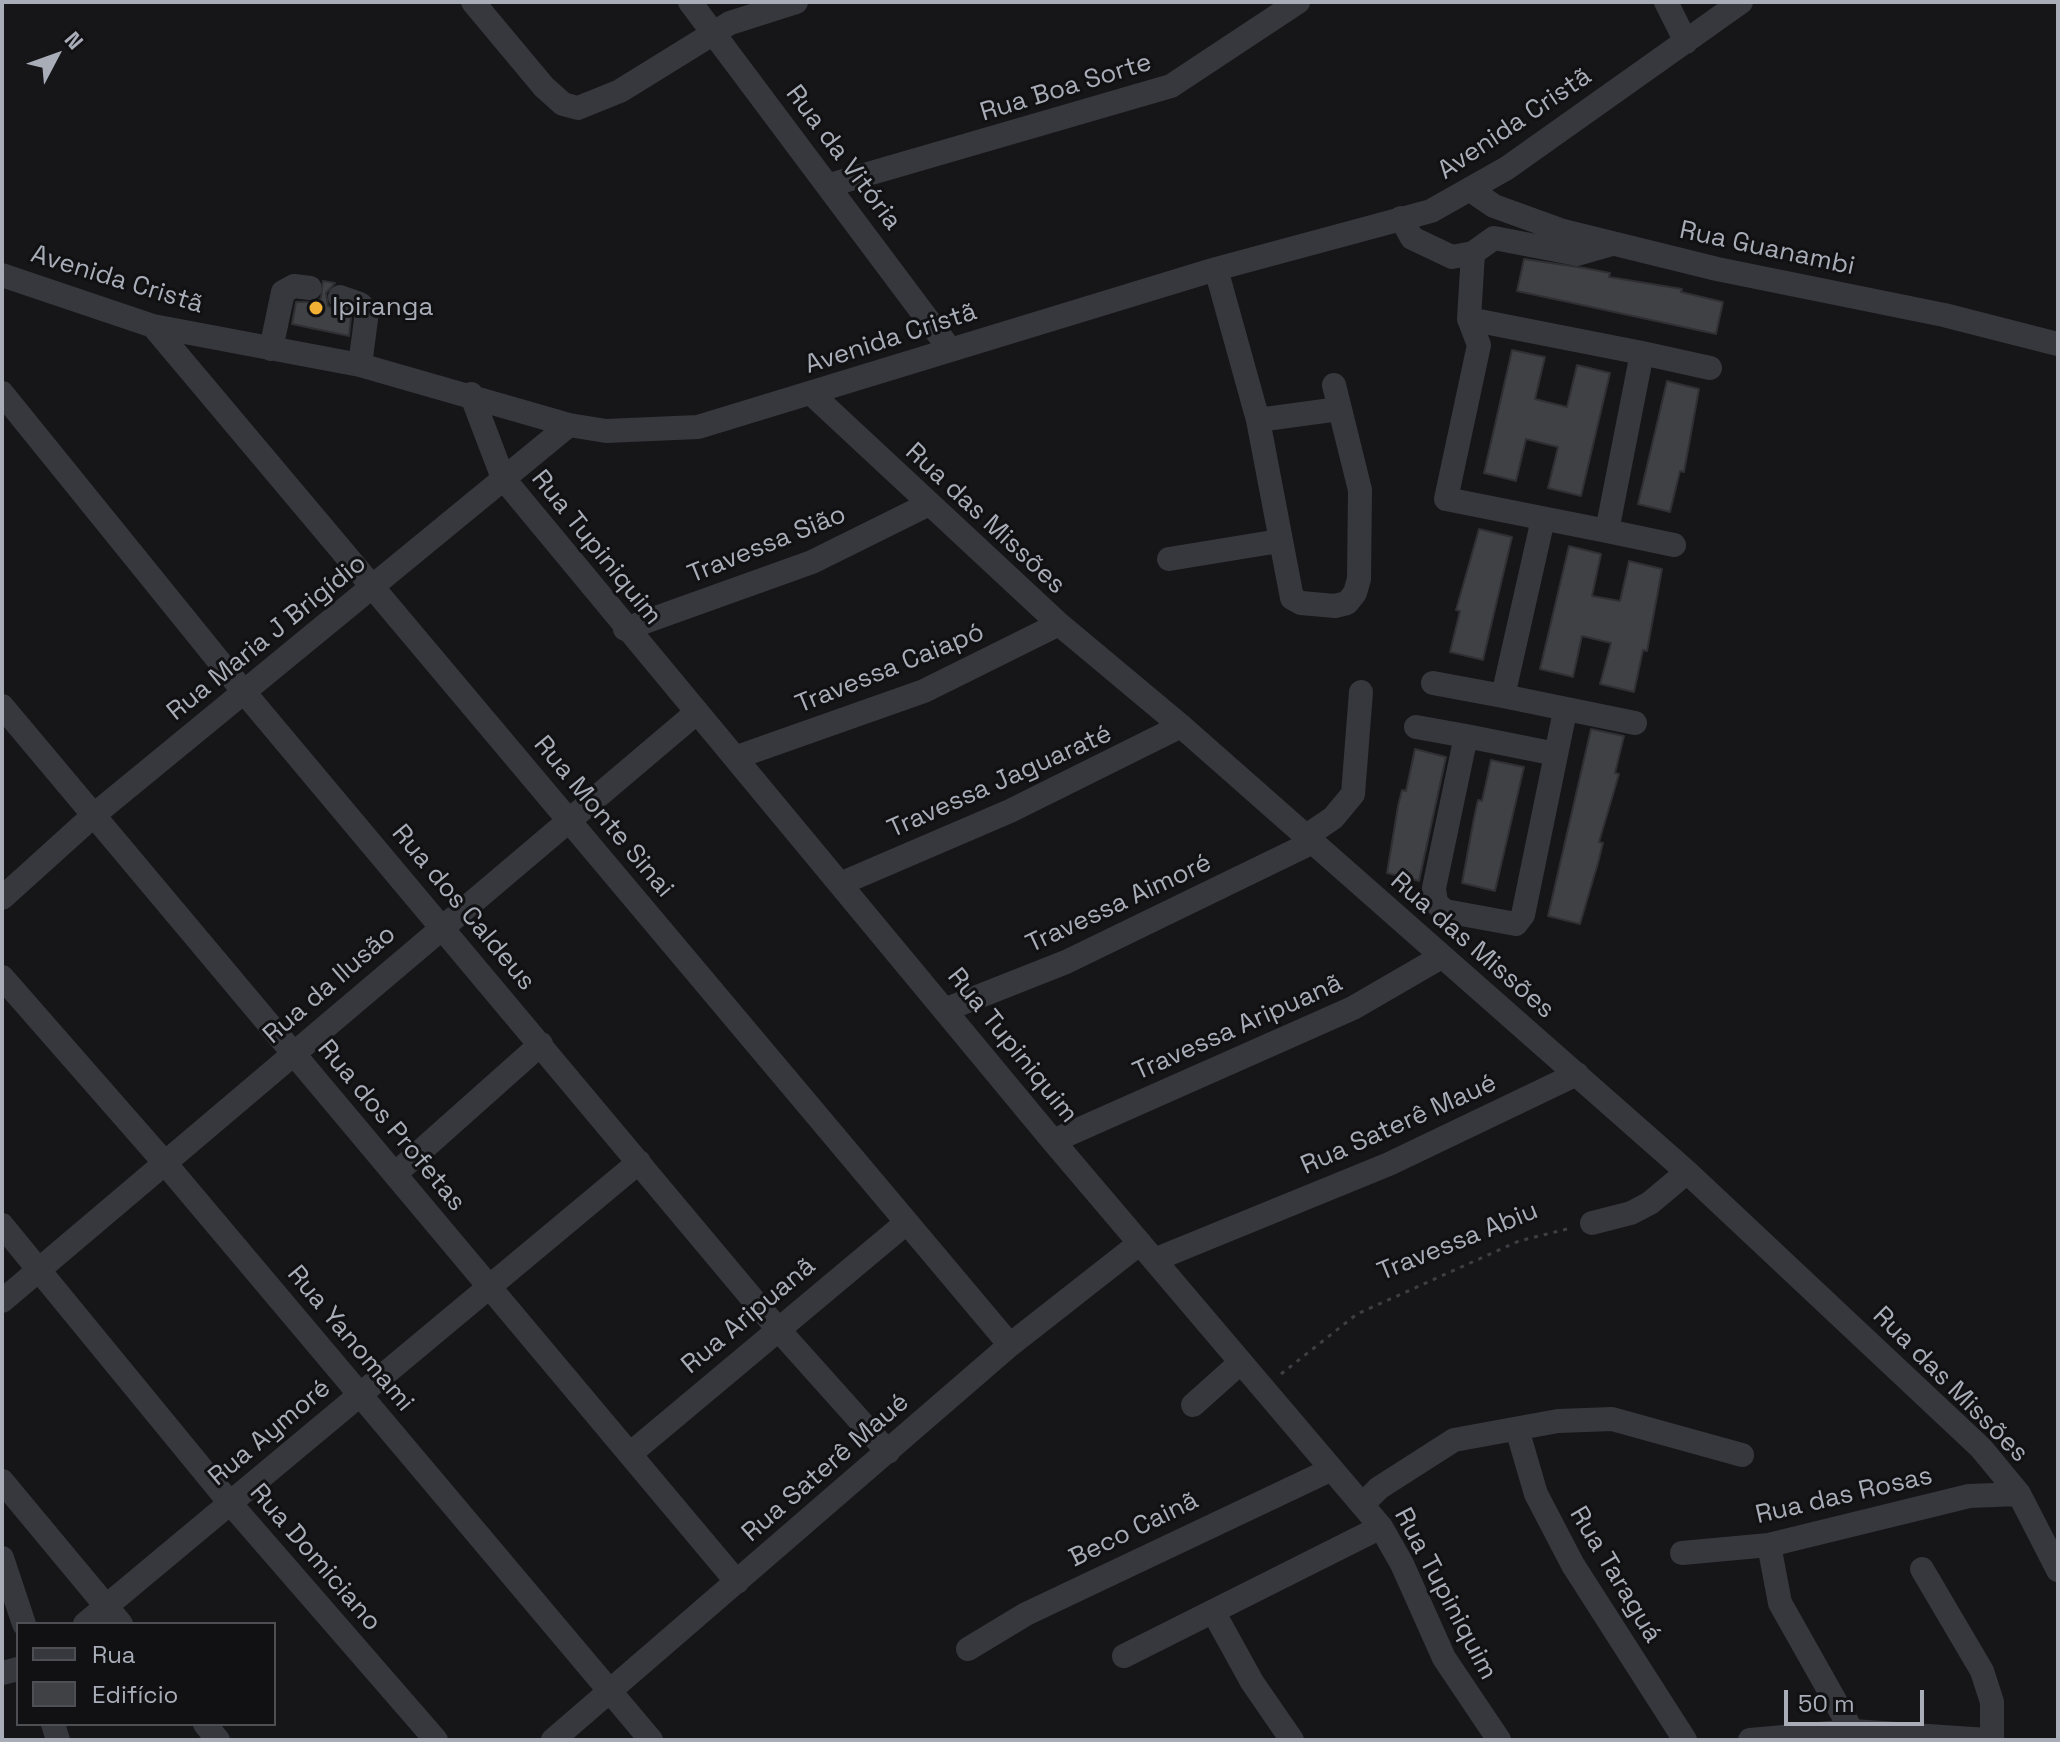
<!DOCTYPE html>
<html>
<head>
<meta charset="utf-8">
<style>
  body { margin:0 }
  #map { position:relative; width:2060px; height:1742px; overflow:hidden; background:#161618; font-family:"Space Grotesk",sans-serif }
  canvas { display:block }
  .frame { position:absolute; inset:0; border:4px solid #a8adb8; pointer-events:none }
  .legend { position:absolute; left:16px; top:1622px; width:260px; height:104px; box-sizing:border-box; background:#111113; border:2px solid #4d4f55; margin:0; padding:10px 14px; list-style:none; font-size:24px; color:#a8adb8 }
  .legend li { display:flex; align-items:center; gap:16px; height:40px }
  .legend b { width:40px; border:2px solid #4d4f55 }
  .north { position:absolute; left:16px; top:16px; width:80px; height:80px; -webkit-text-stroke:6px #111113; paint-order:stroke; rotate:49deg; font-size:22px; font-weight:700; line-height:32px; text-align:center; color:#a8adb8 }
  .north::after { content:''; display:block; margin:auto; width:28px; height:36px; background:#a8adb8; clip-path:polygon(50% 0,100% 100%,50% 72%,0 100%) }
  .scale { position:absolute; left:1784px; top:1690px; width:140px; height:36px; box-sizing:border-box; border:4px solid #a8adb8; border-top:0; padding-left:10px; font-size:24px; line-height:28px; white-space:nowrap; color:#a8adb8; -webkit-text-stroke:6px #111113; paint-order:stroke }
</style>
</head>
<body>
<div id="map">
<canvas width="2060" height="1742"></canvas>
<div class="frame"></div>
<ul class="legend">
<li><b style="height:10px;background:#37383d"></b>Rua</li>
<li><b style="height:22px;background:#404145"></b>Edifício</li>
</ul>
<div class="north">N</div>
<div class="scale">50 m</div>
</div>
<script>
const context = document.querySelector('canvas').getContext('2d');
context.lineJoin = 'round';
function paint(path, color) {
  context.fillStyle = color;
  context.fill(path, 'evenodd');
}
function toPath(rows) {
  const path = new Path2D();
  for (const r of rows) {
    path.moveTo(r[0], r[1]);
    for (let i = 2; i < r.length; i += 2) path.lineTo(r[i], r[i + 1]);
  }
  return path;
}
function strokePath(path, color, width, dash) {
  context.strokeStyle = color;
  context.lineWidth = width;
  context.lineCap = dash ? 'butt' : 'round';
  context.setLineDash(dash || []);
  context.stroke(path);
}
function label(font, color, halo, rows, align = 'center') {
  context.font = font + ' "Space Grotesk",sans-serif';
  context.lineWidth = 6;
  context.setLineDash([]);
  context.textBaseline = 'middle';
  context.strokeStyle = halo;
  context.fillStyle = color;
  for (const [text, x, y, turn = 0] of rows) {
    context.save();
    context.translate(x, y);
    context.rotate((+turn || 0) * Math.PI / 180);
    context.textAlign = isNaN(turn) ? turn : align;
    if (halo) context.strokeText(text, 0, 0);
    context.fillText(text, 0, 0);
    context.restore();
  }
}
const building = toPath([
  [1524,259,1584,268,1610,273,1609,277,1682,289,1681,292,1723,302,1716,334,1517,291,1524,259],
  [323,281,335,283,326,293,328,306,351,317,349,336,292,324,296,302,315,302,321,298,323,281],
  [1512,350,1545,357,1535,399,1567,407,1577,365,1610,373,1581,496,1548,488,1558,447,1526,439,1516,481,1484,473,1512,350],
  [1667,381,1699,389,1684,472,1680,471,1670,512,1638,504,1667,381],
  [1479,529,1512,537,1483,660,1450,652,1460,611,1456,610,1479,529],
  [1569,546,1601,554,1592,596,1620,601,1629,561,1662,569,1647,651,1643,650,1634,692,1600,684,1611,643,1582,636,1573,677,1540,669,1569,546],
  [1591,729,1624,736,1615,773,1619,774,1599,842,1603,843,1598,863,1580,924,1548,916,1591,729],
  [1415,749,1446,757,1419,881,1387,873,1398,806,1402,790,1406,791,1415,749],
  [1491,760,1524,767,1495,891,1462,883,1474,818,1478,800,1482,801,1491,760]
]);
paint(building, '#404145');
strokePath(building, '#303034', 2);
strokePath(toPath([
  [1281,1374,1357,1314,1519,1241,1571,1228]
]), '#3d3f44', 3, [4, 6]);
strokePath(toPath([
  [473,2,544,87,563,104,578,108,620,91,730,23,796,2],
  [690,2,949,348],
  [1666,2,1686,42],
  [830,185,1171,86,1298,2],
  [1472,191,1494,206,1563,231,1717,269,1944,315,2058,344],
  [1401,218,1412,238,1452,257,1473,253,1494,238,1577,254,1612,244],
  [1216,269,1258,420,1292,598,1301,603,1335,606,1347,603,1355,593,1359,579,1360,490,1334,385],
  [2,275,153,326,360,365,569,425,606,431,698,427,1216,269,1431,211,1507,168,1741,2],
  [340,297,360,304,367,312,360,365],
  [1469,319,1642,353,1607,531,1446,499,1479,345,1469,319,1473,253],
  [153,326,1010,1345],
  [271,349,283,292,294,286,310,288],
  [1642,353,1710,368],
  [2,393,244,692,777,1328,888,1452],
  [471,394,503,478,1053,1141,1381,1527,1402,1564,1444,1658,1499,1740],
  [813,395,1059,624,1181,726,1687,1172,1981,1448,2019,1494,2058,1570],
  [1258,420,1339,409],
  [1543,519,1503,696,1635,723],
  [1607,531,1674,545],
  [1169,559,1279,541],
  [625,629,812,562,927,505],
  [1433,683,1503,696],
  [2,706,737,1582],
  [1416,727,1466,736,1434,888,1436,903,1445,911,1516,924,1523,915,1565,711],
  [1466,736,1556,754],
  [737,757,924,691,1059,624],
  [1305,837,1333,818,1353,794,1361,692],
  [840,884,1010,811,1181,726],
  [2,898,94,815,569,425],
  [2,977,164,1162,651,1740],
  [947,1009,1066,962,1311,843],
  [1053,1141,1353,1008,1441,957],
  [395,1174,541,1044],
  [1592,1223,1631,1213,1650,1203,1687,1172],
  [2,1225,230,1503,436,1740],
  [1154,1260,1389,1164,1577,1074],
  [2,1301,696,713],
  [1193,1405,1240,1363],
  [1517,1429,1536,1494,1573,1565,1685,1740],
  [630,1454,906,1223],
  [2,1481,121,1624],
  [1363,1504,1379,1488,1454,1440,1558,1421,1612,1419,1742,1455],
  [1769,1545,1780,1603,1852,1731],
  [1682,1553,1769,1545,1969,1496,2019,1494],
  [2,1558,24,1624],
  [1922,1569,1982,1671,1992,1702,1992,1740],
  [1214,1613,1252,1682,1292,1740],
  [85,1624,639,1162],
  [968,1649,1026,1614,1330,1470],
  [1124,1656,1381,1527],
  [2,1673,18,1669],
  [53,1724,58,1740],
  [205,1724,218,1740],
  [553,1740,1010,1345,1140,1243],
  [1750,1740,1852,1731,1988,1740]
]), '#37383d', 24);
for (const [x, y, r, color] of [
  [316,308,8,"#f2b134"]
]) {
  const dot = new Path2D();
  dot.arc(x, y, r, 0, 2 * Math.PI);
  context.fillStyle = color;
  context.fill(dot);
  strokePath(dot, '#111113', 3);
}
label('26px', '#a8adb8', '#111113', [
  ["Rua Boa Sorte",1066,88,-17],
  ["Avenida Cristã",1515,124,-34],
  ["Rua da Vitória",843,158,53],
  ["Rua Guanambi",1767,249,12],
  ["Avenida Cristã",117,280,17],
  ["Avenida Cristã",891,339,-18],
  ["Rua das Missões",985,519,43],
  ["Travessa Sião",767,545,-22],
  ["Rua Tupiniquim",596,548,51],
  ["Rua Maria J Brigídio",267,638,-39],
  ["Travessa Caiapó",890,669,-22],
  ["Travessa Jaguaraté",1000,782,-24],
  ["Rua Monte Sinai",603,817,50],
  ["Travessa Aimoré",1119,904,-25],
  ["Rua dos Caldeus",463,908,50],
  ["Rua das Missões",1472,946,41],
  ["Rua da Ilusão",330,985,-41],
  ["Travessa Aripuanã",1238,1028,-24],
  ["Rua Tupiniquim",1012,1046,51],
  ["Rua Saterê Maué",1399,1125,-24],
  ["Rua dos Profetas",391,1126,50],
  ["Travessa Abiu",1458,1242,-22],
  ["Rua Aripuanã",749,1316,-40],
  ["Rua Yanomami",350,1339,50],
  ["Rua das Missões",1950,1385,45],
  ["Rua Aymoré",270,1433,-40],
  ["Rua Saterê Maué",826,1468,-41],
  ["Rua das Rosas",1844,1496,-13],
  ["Beco Cainã",1134,1530,-26],
  ["Rua Domiciano",315,1558,49],
  ["Rua Taraguá",1615,1575,59],
  ["Rua Tupiniquim",1445,1594,62]
]);
label('26px', '#a8adb8', '#111113', [
  ["Ipiranga",332,308]
], 'left');
</script>
</body>
</html>
